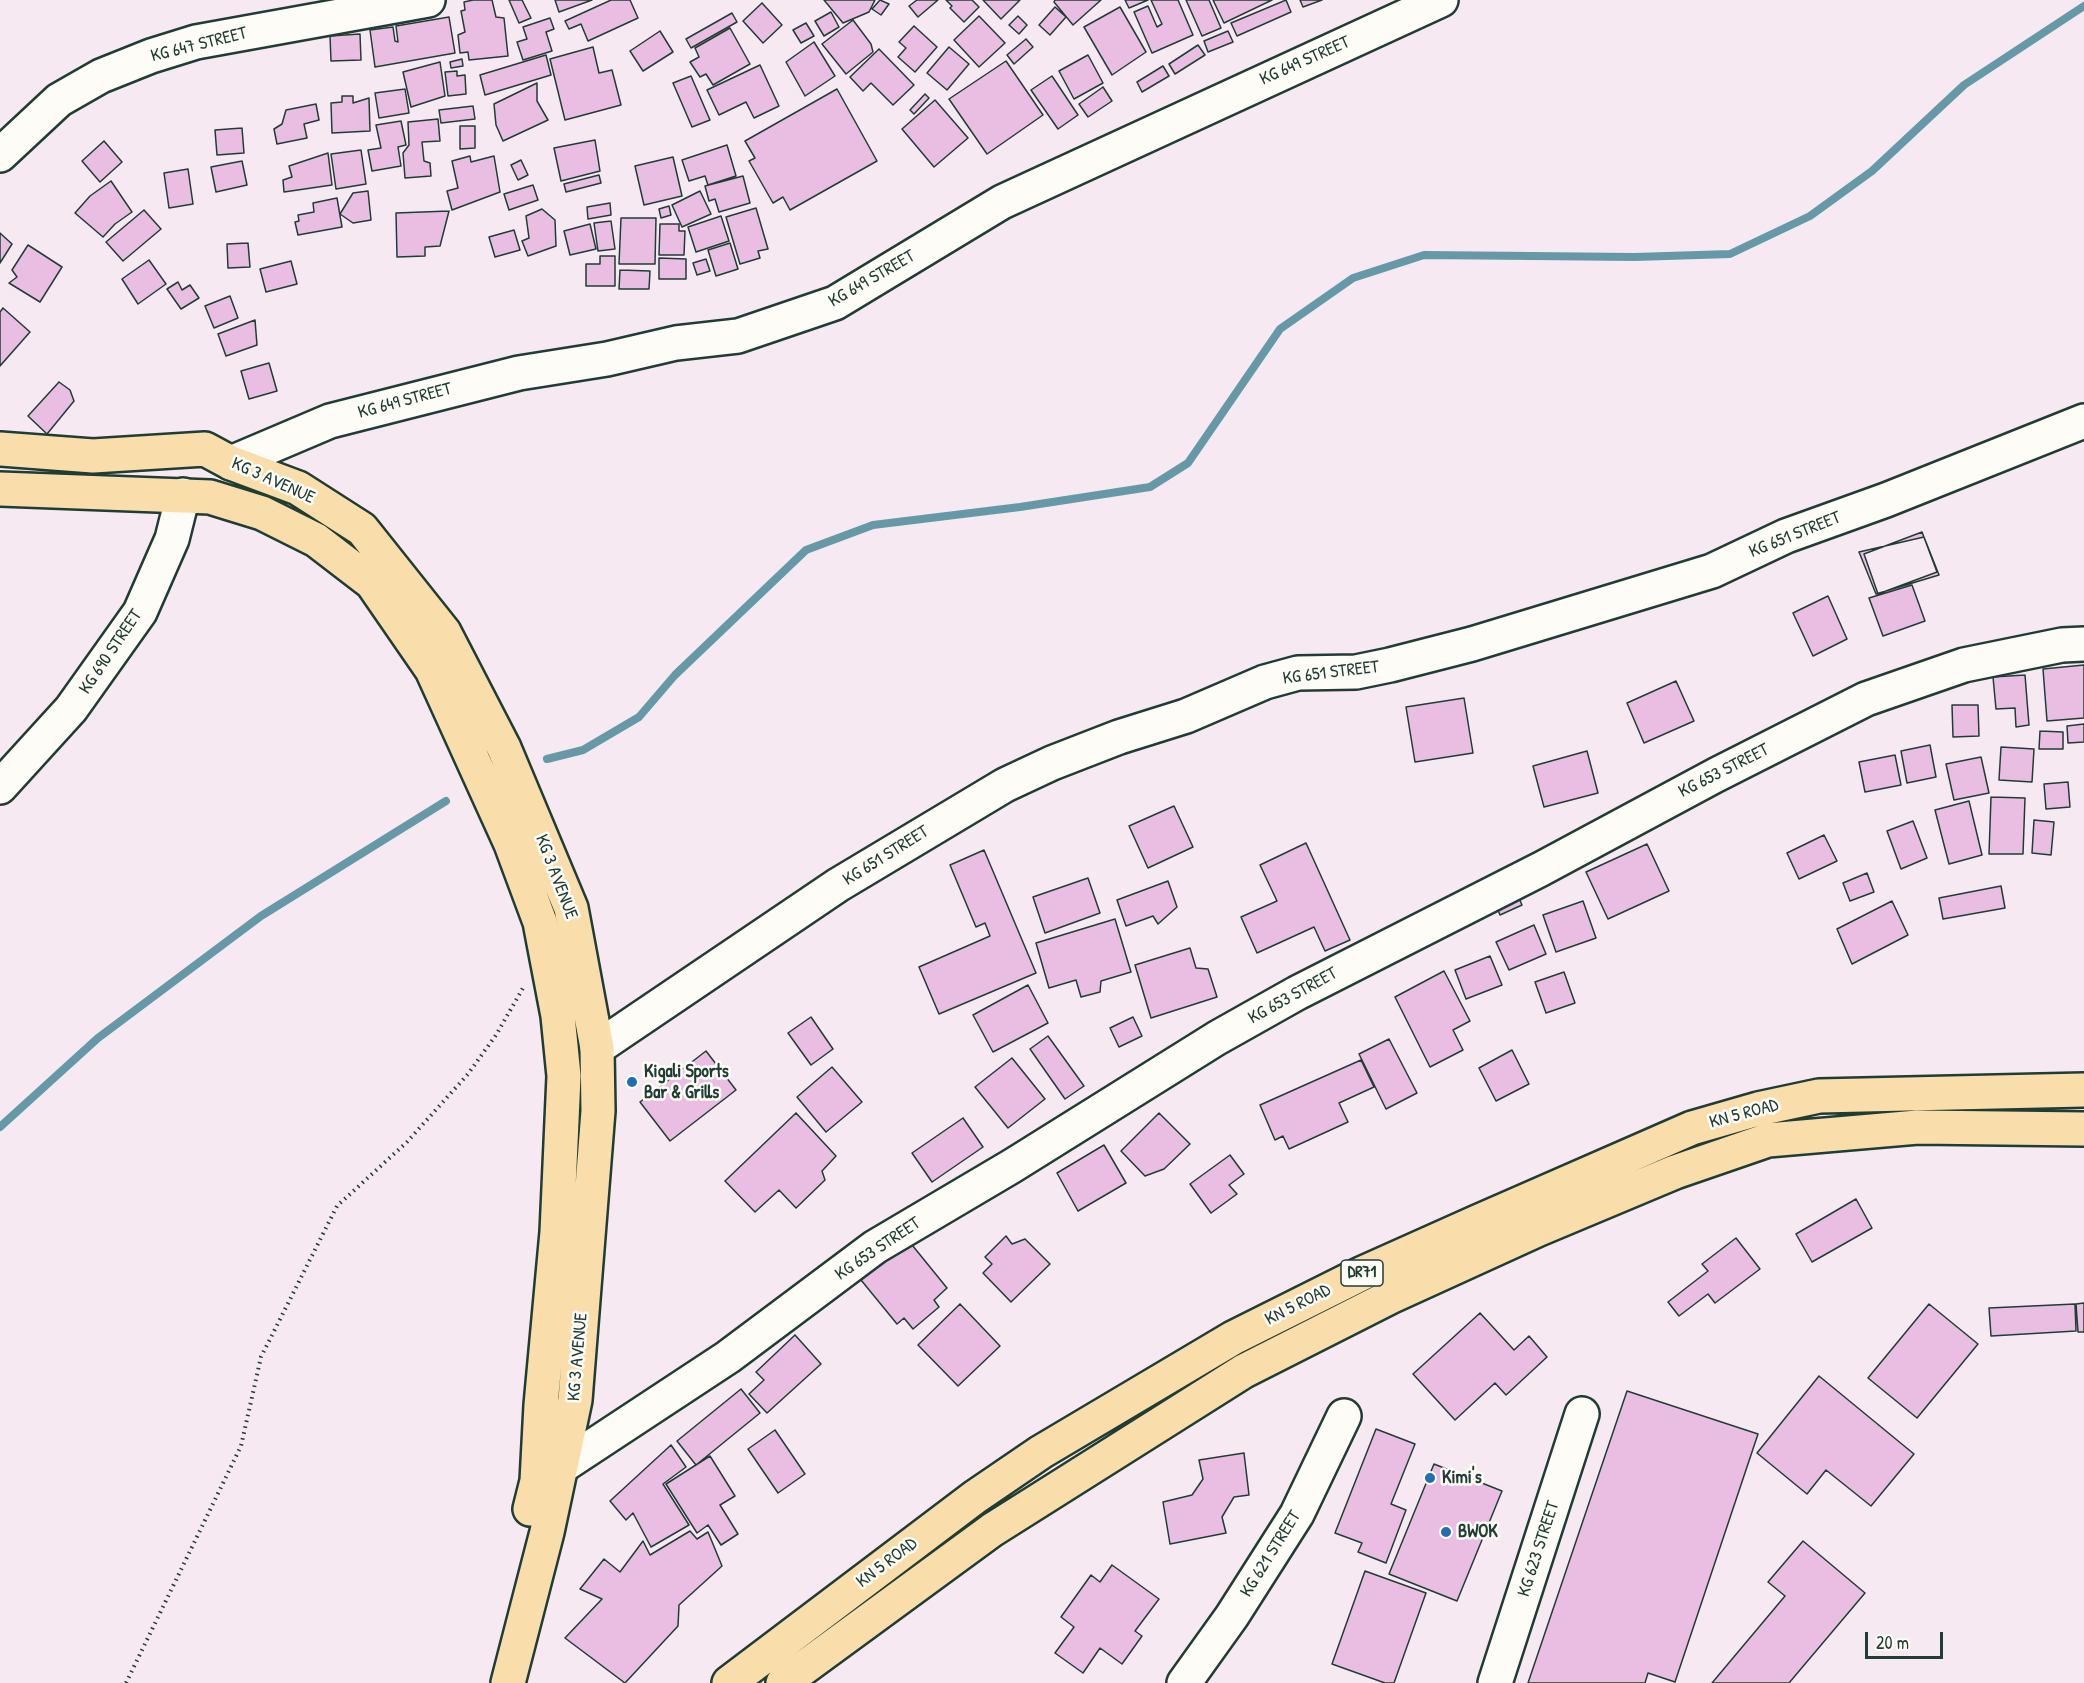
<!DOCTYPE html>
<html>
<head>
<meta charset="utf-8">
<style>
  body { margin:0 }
  #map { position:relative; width:2084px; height:1683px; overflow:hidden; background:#f7e9f1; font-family:"Patrick Hand",sans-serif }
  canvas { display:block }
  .scale { position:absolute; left:1865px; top:1632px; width:78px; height:27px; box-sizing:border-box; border:3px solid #1f3d34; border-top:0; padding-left:8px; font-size:18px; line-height:21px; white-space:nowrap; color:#1f3d34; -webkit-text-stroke:4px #fdfcf7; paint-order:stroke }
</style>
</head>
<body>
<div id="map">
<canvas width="2084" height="1683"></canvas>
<div class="scale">20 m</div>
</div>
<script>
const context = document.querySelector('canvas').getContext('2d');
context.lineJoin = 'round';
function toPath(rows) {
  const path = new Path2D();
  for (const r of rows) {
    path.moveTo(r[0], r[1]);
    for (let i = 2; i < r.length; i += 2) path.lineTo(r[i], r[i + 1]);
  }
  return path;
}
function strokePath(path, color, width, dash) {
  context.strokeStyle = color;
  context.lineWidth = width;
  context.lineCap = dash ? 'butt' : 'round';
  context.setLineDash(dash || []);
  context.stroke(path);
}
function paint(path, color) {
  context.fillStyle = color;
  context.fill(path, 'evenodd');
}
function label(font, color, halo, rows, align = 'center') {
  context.font = font + ' "Patrick Hand",sans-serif';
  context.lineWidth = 5;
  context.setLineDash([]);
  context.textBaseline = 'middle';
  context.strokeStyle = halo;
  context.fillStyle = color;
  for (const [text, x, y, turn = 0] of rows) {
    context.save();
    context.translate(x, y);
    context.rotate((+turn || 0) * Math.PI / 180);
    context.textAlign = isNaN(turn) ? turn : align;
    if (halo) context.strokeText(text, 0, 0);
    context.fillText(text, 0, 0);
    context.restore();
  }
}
strokePath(toPath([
  [547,759,583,750,639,717,675,675,806,550,873,525,1020,507,1150,487,1188,463,1280,329,1353,278,1424,255,1635,257,1730,254,1810,216,1872,171,1964,85,2084,6],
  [0,1127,98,1038,261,916,446,801]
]), '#6599a8', 8);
const building = toPath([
  [473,0,492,0,496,17,504,18,508,56,469,60,468,52,460,53,458,35,465,32,461,11,465,10,464,2,473,0],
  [509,0,522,0,531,18,519,23,509,0],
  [555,0,592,0,559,12,555,0],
  [611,0,630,0,638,18,588,41,581,24,569,29,565,21,611,0],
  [824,0,875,0,869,12,843,23,824,0],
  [880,0,889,4,881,15,872,9,880,0],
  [917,0,938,0,918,17,909,6,917,0],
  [946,0,972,0,979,7,964,22,950,8,952,6,946,0],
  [983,0,1020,0,1001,19,983,0],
  [1055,0,1101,0,1073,25,1054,2,1055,0],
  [1125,0,1148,0,1129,8,1125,0],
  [1151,0,1178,0,1193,35,1152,53,1134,12,1148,6,1157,27,1162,24,1151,0],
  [1186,0,1209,0,1221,28,1202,36,1186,0],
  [1213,0,1272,0,1224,23,1213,0],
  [1286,0,1291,12,1237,36,1231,23,1286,0],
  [1300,0,1322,0,1303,7,1300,0],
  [762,3,782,25,763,43,743,21,762,3],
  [1055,7,1066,17,1050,35,1039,25,1055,7],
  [1120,7,1146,52,1112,75,1084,27,1120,7],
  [831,12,839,27,824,36,815,21,831,12],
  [732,13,737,22,691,48,686,39,732,13],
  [979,16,1005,43,979,67,954,40,979,16],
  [1018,16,1027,25,1019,34,1009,25,1018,16],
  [449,17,455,53,375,67,370,30,393,27,395,41,398,42,396,26,449,17],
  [550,18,554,29,546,32,552,51,523,60,517,42,527,39,523,27,550,18],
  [853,20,871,44,873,52,846,74,822,44,853,20],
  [806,23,814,36,801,43,793,30,806,23],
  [914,26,937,47,915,72,898,57,906,48,899,42,914,26],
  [730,28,750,64,713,85,706,74,700,77,690,62,699,57,695,48,730,28],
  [660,31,673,52,643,71,630,51,660,31],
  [1228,31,1233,42,1208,52,1204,41,1228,31],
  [360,34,361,60,331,61,330,36,360,34],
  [1026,39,1033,47,1014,64,1007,55,1026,39],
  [814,42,835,76,805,96,786,62,814,42],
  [1198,45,1205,55,1175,74,1169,64,1198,45],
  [593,47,599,73,612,70,621,105,565,120,550,59,593,47],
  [949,47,969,64,947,90,927,73,949,47],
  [879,49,914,85,893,105,871,83,863,91,850,77,879,49],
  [546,55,551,75,485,95,480,75,546,55],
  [1088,55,1103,83,1074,99,1059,71,1088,55],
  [462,59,463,66,451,68,450,62,462,59],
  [1006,61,1043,115,987,154,949,99,1006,61],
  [440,62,445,96,411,107,403,72,440,62],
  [760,65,779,106,754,118,746,102,719,115,707,90,760,65],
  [1163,66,1169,76,1142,92,1137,82,1163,66],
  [457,71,457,76,465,75,466,94,448,96,445,72,457,71],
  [691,76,710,120,692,127,673,83,691,76],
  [1052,76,1078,115,1058,129,1031,90,1052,76],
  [537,83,537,101,548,120,503,141,496,125,494,104,537,83],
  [1103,87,1112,101,1088,117,1079,104,1103,87],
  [405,89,409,113,379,118,375,93,405,89],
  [837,89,877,161,790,210,783,197,773,203,749,161,755,158,745,141,837,89],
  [925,94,929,98,914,114,910,110,925,94],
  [342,96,353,96,353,103,369,98,370,131,332,133,331,103,342,102,342,96],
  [935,100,968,138,934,167,902,129,935,100],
  [316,104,319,120,304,124,307,138,277,144,274,129,282,124,286,110,316,104],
  [473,106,475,119,441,123,439,110,473,106],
  [438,119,440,141,422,142,424,161,430,163,431,176,405,178,403,153,409,145,408,122,438,119],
  [401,121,406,145,398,147,401,166,372,171,368,150,381,148,376,125,401,121],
  [460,126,475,126,475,148,460,149,460,126],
  [242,128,244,153,217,155,215,130,242,128],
  [595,140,600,171,561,181,554,148,595,140],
  [104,141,122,162,100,182,82,161,104,141],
  [727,145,736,176,708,185,705,176,689,181,682,160,727,145],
  [361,150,366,184,336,189,331,154,361,150],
  [328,153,332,185,284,192,283,180,292,177,289,166,328,153],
  [470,156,471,162,494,156,500,192,452,210,447,191,458,188,452,161,470,156],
  [673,157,682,196,644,205,635,166,673,157],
  [521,160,528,175,518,180,511,165,521,160],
  [242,161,247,185,216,192,211,167,242,161],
  [188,169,193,204,169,208,164,173,188,169],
  [599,175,601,183,566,192,564,184,599,175],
  [743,176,750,203,719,212,715,199,709,201,705,186,743,176],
  [111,181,132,212,115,224,103,237,75,213,90,196,111,181],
  [533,185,538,200,509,210,504,194,533,185],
  [368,191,371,220,353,223,340,214,353,193,368,191],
  [700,191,711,214,682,227,672,205,700,191],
  [337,198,342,227,298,235,295,222,299,221,298,215,314,212,313,203,337,198],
  [610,203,611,215,588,219,587,207,610,203],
  [669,206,671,215,661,218,659,209,669,206],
  [756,208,768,249,758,251,760,258,740,264,726,217,756,208],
  [542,209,555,220,556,246,528,256,522,241,529,238,526,216,542,209],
  [144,210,161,229,123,261,106,242,144,210],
  [449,211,440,246,425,247,425,256,397,257,396,213,449,211],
  [721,216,729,241,696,252,688,227,721,216],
  [621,218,656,218,655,264,619,264,621,218],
  [611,221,615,249,598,251,594,223,611,221],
  [590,224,596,249,570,255,564,231,590,224],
  [660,224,679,224,679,231,685,231,684,255,659,255,660,224],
  [514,230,520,250,495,257,489,237,514,230],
  [0,233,12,244,0,263,0,233],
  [248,243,250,267,228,268,227,244,248,243],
  [730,243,738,269,716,276,708,250,730,243],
  [28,245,62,267,40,302,9,283,17,277,12,270,28,245],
  [600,256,615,256,615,286,586,286,586,264,600,264,600,256],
  [659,258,686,259,686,279,659,279,659,258],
  [706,259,710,271,697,275,693,263,706,259],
  [149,260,166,284,138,304,122,279,149,260],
  [291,261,297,284,266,292,260,269,291,261],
  [620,270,650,271,649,289,619,289,620,270],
  [178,282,182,290,190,285,199,298,181,309,167,289,178,282],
  [230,296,238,318,214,328,205,306,230,296],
  [3,308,30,332,0,366,0,312,3,308],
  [255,320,257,345,226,356,218,334,255,320],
  [269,363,277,391,249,399,241,371,269,363],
  [59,382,70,390,74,401,47,434,28,416,59,382],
  [1922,532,1937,572,1878,594,1864,554,1922,532],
  [1924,537,1939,575,1876,594,1859,552,1924,537],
  [1912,585,1925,621,1883,636,1869,598,1912,585],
  [1828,596,1847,639,1813,656,1793,613,1828,596],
  [2084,665,2084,718,2047,721,2043,669,2084,665],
  [2025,675,2029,725,2016,727,2015,708,1996,709,1993,677,2025,675],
  [1676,681,1694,721,1644,743,1627,703,1676,681],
  [1464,698,1473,753,1415,762,1406,707,1464,698],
  [1952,705,1978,705,1979,736,1953,737,1952,705],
  [2084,724,2084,742,2068,743,2067,726,2084,724],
  [2040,731,2063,732,2063,749,2039,749,2040,731],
  [1930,745,1936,777,1907,783,1901,751,1930,745],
  [2001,747,2034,749,2032,782,1999,780,2001,747],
  [1587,751,1598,793,1544,807,1533,766,1587,751],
  [1895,755,1901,785,1865,792,1859,762,1895,755],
  [1981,757,1989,793,1954,800,1946,764,1981,757],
  [2068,782,2070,807,2046,809,2044,784,2068,782],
  [1991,797,2025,798,2023,854,1989,854,1991,797],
  [1969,801,1982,855,1949,864,1935,810,1969,801],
  [1174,806,1193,847,1148,868,1129,826,1174,806],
  [2034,820,2054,822,2051,855,2032,853,2034,820],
  [1913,821,1927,858,1901,869,1887,831,1913,821],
  [1824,835,1837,861,1799,879,1787,853,1824,835],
  [1306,843,1350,940,1325,951,1314,927,1257,953,1241,917,1277,901,1260,865,1306,843],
  [1647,844,1669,891,1608,919,1586,872,1647,844],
  [984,850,1036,973,939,1014,919,967,990,936,985,923,976,927,950,865,984,850],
  [1867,873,1874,892,1850,901,1843,883,1867,873],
  [1088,878,1100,913,1045,933,1033,897,1088,878],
  [1168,881,1177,907,1158,924,1153,916,1126,926,1117,900,1168,881],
  [1513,885,1522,905,1500,915,1493,899,1513,885],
  [2001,886,2005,908,1943,919,1939,898,2001,886],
  [1583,901,1596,938,1556,952,1543,915,1583,901],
  [1892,901,1908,935,1852,964,1837,929,1892,901],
  [1115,919,1131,972,1101,981,1100,992,1081,997,1076,980,1049,988,1036,943,1115,919],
  [1534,925,1546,954,1509,970,1496,942,1534,925],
  [1190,948,1196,968,1208,969,1217,997,1151,1018,1135,965,1190,948],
  [1490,956,1502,985,1466,999,1455,970,1490,956],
  [1444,971,1470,1021,1453,1030,1463,1050,1430,1067,1395,997,1444,971],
  [1564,972,1575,1003,1546,1013,1535,982,1564,972],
  [1028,985,1048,1023,993,1052,973,1015,1028,985],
  [811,1017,833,1049,811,1065,788,1033,811,1017],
  [1133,1017,1142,1036,1119,1047,1110,1028,1133,1017],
  [1048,1036,1084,1086,1065,1099,1030,1049,1048,1036],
  [1389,1039,1417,1093,1386,1109,1359,1054,1389,1039],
  [1512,1050,1529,1084,1496,1101,1479,1068,1512,1050],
  [706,1051,736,1090,670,1141,640,1102,706,1051],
  [1012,1058,1045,1099,1008,1128,975,1087,1012,1058],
  [1361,1060,1374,1087,1339,1103,1348,1122,1289,1149,1283,1136,1275,1140,1260,1105,1361,1060],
  [832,1067,862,1102,826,1132,797,1097,832,1067],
  [796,1113,836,1156,822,1171,825,1180,796,1208,779,1190,755,1212,725,1181,796,1113],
  [1159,1113,1190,1144,1164,1169,1145,1176,1121,1151,1159,1113],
  [963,1118,983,1147,932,1182,912,1153,963,1118],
  [1104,1145,1126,1183,1078,1211,1057,1173,1104,1145],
  [1230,1155,1244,1174,1229,1185,1237,1194,1211,1213,1190,1184,1230,1155],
  [1856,1199,1872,1228,1812,1262,1796,1234,1856,1199],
  [1006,1236,1012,1244,1025,1239,1050,1264,1011,1302,983,1273,992,1264,985,1257,1006,1236],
  [1736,1238,1760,1269,1715,1303,1708,1294,1679,1316,1668,1302,1708,1271,1702,1264,1736,1238],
  [908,1240,947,1288,934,1300,939,1307,913,1329,904,1318,897,1324,861,1280,908,1240],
  [2084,1303,2084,1332,2078,1332,2076,1304,2084,1303],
  [960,1304,1000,1346,958,1386,918,1345,960,1304],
  [1929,1304,1978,1344,1917,1418,1868,1378,1929,1304],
  [2075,1304,2076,1331,1991,1336,1989,1308,2075,1304],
  [1480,1313,1514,1350,1529,1336,1547,1357,1506,1395,1495,1383,1455,1420,1413,1374,1480,1313],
  [795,1335,821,1364,767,1413,749,1394,764,1380,756,1372,795,1335],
  [1819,1376,1914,1454,1871,1506,1826,1470,1807,1494,1757,1453,1819,1376],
  [741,1389,760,1413,696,1465,677,1441,741,1389],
  [1627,1391,1758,1434,1675,1682,1648,1673,1645,1683,1528,1683,1627,1391],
  [1376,1429,1415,1444,1391,1504,1406,1510,1386,1563,1358,1552,1362,1543,1335,1533,1376,1429],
  [775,1430,805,1474,778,1493,748,1449,775,1430],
  [671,1445,686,1467,663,1484,689,1525,651,1547,633,1513,626,1520,610,1501,671,1445],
  [1244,1453,1249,1495,1234,1497,1222,1517,1226,1533,1170,1544,1163,1502,1192,1495,1203,1479,1199,1460,1244,1453],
  [710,1456,735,1496,720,1505,738,1534,721,1545,708,1525,697,1533,666,1484,710,1456],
  [1434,1464,1502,1491,1457,1601,1389,1574,1434,1464],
  [690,1531,697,1539,708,1532,722,1566,679,1605,678,1626,625,1683,565,1638,602,1599,580,1589,604,1559,620,1572,643,1541,650,1555,690,1531],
  [1803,1541,1865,1593,1789,1683,1712,1683,1785,1596,1768,1582,1803,1541],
  [1112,1565,1159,1599,1135,1631,1142,1636,1122,1664,1100,1648,1083,1673,1055,1653,1074,1627,1061,1617,1091,1575,1100,1582,1112,1565],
  [1365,1571,1426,1593,1394,1683,1385,1683,1332,1664,1365,1571]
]);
paint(building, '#eabee2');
strokePath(building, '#1f3d34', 1.5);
const minor = toPath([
  [0,155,59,100,101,76,151,56,196,42,428,0],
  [231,463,330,421,519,373,607,359,676,343,738,336,835,303,1002,202,1441,0],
  [0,787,71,709,140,612,172,539,183,495],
  [597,1048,838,885,1005,785,1052,763,1119,737,1186,716,1265,682,1298,673,1356,672,1390,665,1472,644,1712,571,1786,536,1886,500,2084,421],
  [561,1467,728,1357,875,1247,1012,1166,1217,1038,1297,993,1541,869,1716,775,1866,699,1964,665,2062,645,2084,644],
  [1184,1683,1232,1616,1297,1514,1344,1416],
  [1495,1683,1582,1414]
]);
const major = toPath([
  [0,449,93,456,205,449,231,463,298,488,362,529,444,632,504,748,571,908,597,1048,598,1111,575,1400,547,1532,508,1683],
  [0,489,210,497,262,513,316,540,372,583,432,670,511,844,540,922,558,1016,564,1076,557,1232,541,1405,537,1481,530,1509],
  [729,1683,975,1497,1041,1452,1233,1338,1363,1273,1477,1222,1692,1128,1758,1109,1819,1096,2084,1090],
  [783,1683,992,1530,1244,1371,1390,1297,1539,1229,1675,1172,1768,1140,1918,1127,2084,1129]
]);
strokePath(minor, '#1f3d34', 38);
strokePath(major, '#1f3d34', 38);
strokePath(toPath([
  [126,1683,241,1446,261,1357,337,1206,407,1142,468,1074,496,1035,523,988]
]), '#1f3d34', 4, [1.5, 4.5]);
strokePath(minor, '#fdfcf7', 33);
strokePath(major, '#f9deab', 33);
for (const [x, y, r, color] of [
  [632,1082,6,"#1f6fb2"],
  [1430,1478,6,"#1f6fb2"],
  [1446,1532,6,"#1f6fb2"]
]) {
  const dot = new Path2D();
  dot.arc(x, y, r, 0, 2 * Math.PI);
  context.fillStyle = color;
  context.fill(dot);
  strokePath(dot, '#fdfcf7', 2);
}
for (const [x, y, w] of [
  [1362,1273,42]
]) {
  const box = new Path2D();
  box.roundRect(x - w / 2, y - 13, w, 26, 4.5);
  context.fillStyle = '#fdfcf7';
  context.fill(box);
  strokePath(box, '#1f3d34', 1.5);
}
label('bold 16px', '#1f3d34', null, [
  ["DR71",1362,1273]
]);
label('18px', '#1f3d34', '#fdfcf7', [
  ["KG 647 STREET",199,45,-14],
  ["KG 649 STREET",1305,61,-24],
  ["KG 649 STREET",872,279,-30],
  ["KG 649 STREET",405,401,-15],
  ["KG 3 AVENUE",273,481,24],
  ["KG 651 STREET",1795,535,-22],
  ["KG 690 STREET",111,652,-56],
  ["KG 651 STREET",1331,673,-7],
  ["KG 653 STREET",1724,771,-27],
  ["KG 651 STREET",886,856,-32],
  ["KG 3 AVENUE",556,877,69],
  ["KG 653 STREET",1293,996,-29],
  ["KN 5 ROAD",1744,1114,-15],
  ["KG 653 STREET",878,1249,-34],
  ["KN 5 ROAD",1298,1305,-27],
  ["KG 3 AVENUE",578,1357,-85],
  ["KG 623 STREET",1539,1549,-72],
  ["KG 621 STREET",1271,1554,-58],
  ["KN 5 ROAD",887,1563,-37]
]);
label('bold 18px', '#1f3d34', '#fdfcf7', [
  ["Kigali Sports",644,1072],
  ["Bar & Grills",644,1093],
  ["Kimi's",1442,1478],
  ["BWOK",1458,1532]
], 'left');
</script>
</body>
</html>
